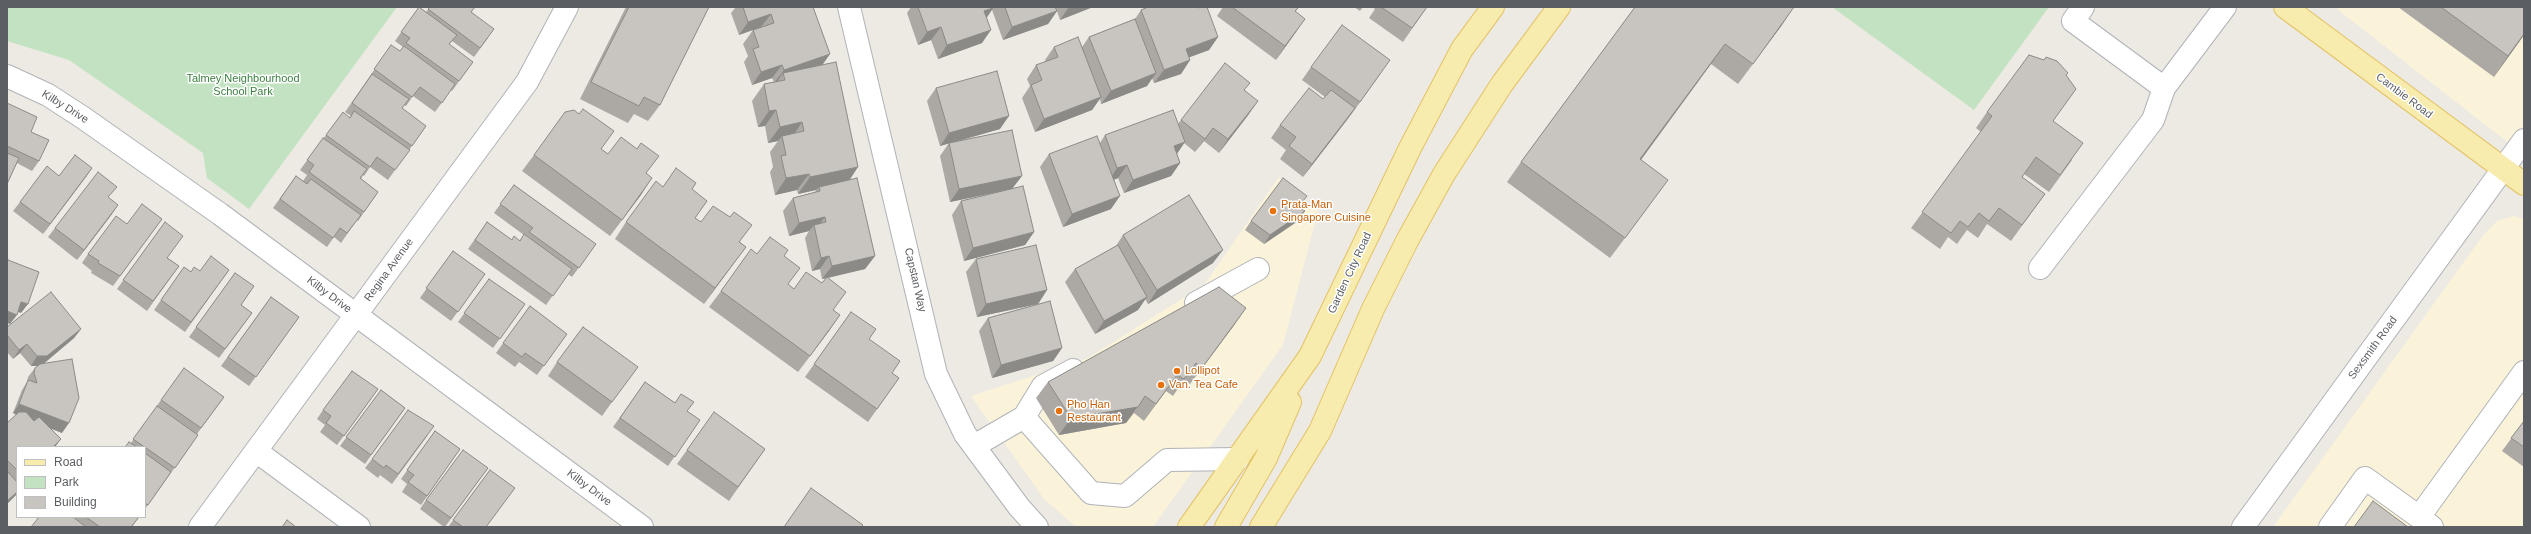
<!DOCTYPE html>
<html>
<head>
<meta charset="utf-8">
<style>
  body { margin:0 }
  #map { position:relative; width:2531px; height:534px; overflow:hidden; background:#eceae3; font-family:Helvetica,sans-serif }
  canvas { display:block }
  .frame { position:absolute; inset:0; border:8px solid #5b5e62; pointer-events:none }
  .legend { position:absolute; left:16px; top:446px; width:130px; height:72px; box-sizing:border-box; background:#fff; border:1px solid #bdbfc0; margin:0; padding:5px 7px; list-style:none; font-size:12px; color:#5b5e62 }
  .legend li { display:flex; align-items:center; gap:8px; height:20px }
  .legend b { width:20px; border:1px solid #bdbfc0 }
</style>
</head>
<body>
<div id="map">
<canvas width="2531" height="534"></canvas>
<div class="frame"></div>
<ul class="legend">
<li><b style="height:5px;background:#f7ecad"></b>Road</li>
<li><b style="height:11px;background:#c2e2c2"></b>Park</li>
<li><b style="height:11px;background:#c8c5c0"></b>Building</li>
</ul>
</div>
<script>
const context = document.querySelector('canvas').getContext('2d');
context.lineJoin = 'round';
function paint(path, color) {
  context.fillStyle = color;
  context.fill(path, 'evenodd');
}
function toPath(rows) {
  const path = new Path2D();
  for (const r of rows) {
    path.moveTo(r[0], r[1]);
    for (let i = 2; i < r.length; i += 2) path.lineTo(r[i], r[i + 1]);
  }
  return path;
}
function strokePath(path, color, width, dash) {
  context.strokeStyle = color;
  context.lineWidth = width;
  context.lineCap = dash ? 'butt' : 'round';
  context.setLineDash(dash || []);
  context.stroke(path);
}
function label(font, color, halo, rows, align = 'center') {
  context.font = font + ' Helvetica,sans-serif';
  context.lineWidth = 3;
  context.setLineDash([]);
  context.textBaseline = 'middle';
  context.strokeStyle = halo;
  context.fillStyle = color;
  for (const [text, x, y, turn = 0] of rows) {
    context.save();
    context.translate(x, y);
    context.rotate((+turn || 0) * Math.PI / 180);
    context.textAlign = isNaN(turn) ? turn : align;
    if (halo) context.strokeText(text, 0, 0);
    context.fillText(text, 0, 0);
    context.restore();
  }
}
paint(toPath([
  [2336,7,2524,7,2524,155,2342,13],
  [1279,177,1302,200,1318,211,1283,345,1153,527,1076,527,1044,499,971,396,1088,358,1204,285],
  [2514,216,2524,219,2524,527,2273,527,2484,234,2497,221]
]), '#faf3da');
paint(toPath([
  [7,7,397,7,249,209,207,178,203,153,69,60,7,41],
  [1832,7,2049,7,1974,110]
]), '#c2e2c2');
const minor = toPath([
  [849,7,936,374,965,434,1019,507,1037,527],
  [2083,7,2073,21,2164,88],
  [7,76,48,95,82,117,220,214,642,527],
  [2040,268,2153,120,2164,88,2225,7],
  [1196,303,1258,269],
  [1024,417,1043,386,1073,370],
  [974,446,1024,417,1091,493,1125,496,1167,460,1238,459],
  [256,451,359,527],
  [200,527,527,82,567,7],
  [2243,527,2524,140],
  [2330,527,2365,478,2419,517],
  [2432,527,2419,517,2524,372]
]);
const major = toPath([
  [2285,7,2524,184],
  [1189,527,1310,356,1410,148,1462,49,1493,7],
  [1226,527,1266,458,1290,402],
  [1261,527,1320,431,1373,309,1407,241,1444,174,1502,84,1559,7]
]);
strokePath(minor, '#b0b3b7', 24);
strokePath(major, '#e4c265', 24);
strokePath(minor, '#fff', 22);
strokePath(major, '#f7ecad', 22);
paint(toPath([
  [419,7,426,12,430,7,472,12,488,38,474,57,452,41,449,45,473,62,452,91,451,90,435,112,413,96,406,106,404,105,402,109,426,126,388,180,370,167,364,176,363,175,361,179,378,192,358,221,357,220,341,243,334,237,327,247,273,208,296,176,303,181,307,175,300,170,343,112,350,118,351,116,345,112,368,79,391,45,400,51,403,47,395,41],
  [626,7,709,7,660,105,648,121,634,114,628,123,580,99],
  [734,7,813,7,822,65,849,180,875,256,865,269,828,278,834,310,829,331,798,372,709,307,721,291,757,254,784,256,788,285,794,289,822,283,826,278,822,279,820,269,812,271,805,238,809,231,789,236,783,211,793,198,815,192,816,190,798,194,797,190,775,195,770,172,773,167,770,152,778,141,768,143,765,126,758,127,752,101,764,84,774,82,772,78,752,85,744,62,748,56,743,44,753,30,761,27,739,35,731,13,735,8],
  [911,7,1093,7,1060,20,1057,11,1048,24,1003,40,992,10,986,18,982,43,938,59,931,40,918,45,907,13],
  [1223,7,1299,7,1296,11,1296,32,1276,60,1217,16],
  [1354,7,1363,7,1360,11],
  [1372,7,1427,7,1403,42,1369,18,1375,9],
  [1635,7,1782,25,1738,84,1711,64,1641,160,1653,200,1610,258,1507,182,1521,162],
  [2398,7,2524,7,2524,35,2494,77],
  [1198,8,1218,37,1209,50,1189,57,1190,60,1181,74,1154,83,1152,78,1147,86,1101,104,1100,99,1092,110,1035,132,1022,98,1030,86,1027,79,1036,65,1046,62,1045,60,1054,47,1082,47,1089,37,1135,19,1141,10],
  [1311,67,1381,73,1351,115,1303,177,1280,159,1286,150,1271,138,1280,125,1323,99,1325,97,1302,80],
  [2066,75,2053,121,2072,160,2049,192,2024,174,2022,177,2045,194,2011,241,1987,224,1978,238,1967,230,1957,244,1948,237,1940,249,1911,228,1981,132,1976,128,1987,112],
  [936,88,1000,129,955,142,1013,188,1034,232,1025,245,964,261,952,215,961,201,997,192,950,202,940,156,949,143,940,146,927,101],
  [1245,90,1249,114,1219,153,1204,141,1195,152,1184,143,1177,154,1180,163,1171,176,1124,193,1118,178,1114,180,1111,209,1063,227,1040,167,1049,154,1100,143,1105,135,1178,124,1181,120],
  [7,103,31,132,39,161,32,171,17,163,7,184],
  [601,149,608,154,646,174,641,195,610,236,522,171,534,155],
  [92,168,43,234,13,211,20,202],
  [514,185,596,244,572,277,568,274,546,305,468,249,487,222,512,240,520,240,524,235,494,213],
  [663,187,692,189,695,218,701,222,740,242,746,247,704,304,615,239,626,222],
  [109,198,112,214,77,260,48,237,55,228],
  [1299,207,1298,221,1264,244,1245,230,1251,221],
  [162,219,113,286,91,273,92,271,82,263,88,254,127,224],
  [165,222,168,258,179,266,147,311,117,289],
  [1123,235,1213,263,1148,304,1145,299,1138,310,1095,334,1065,282,1075,269,1116,246],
  [453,251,485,274,451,321,420,298],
  [976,259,1047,290,1038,304,977,317,966,272],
  [184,267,191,272,229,270,185,332,154,310],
  [235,273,241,305,252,313,219,358,189,337],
  [489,279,525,304,493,348,458,322],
  [271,297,299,317,249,386,221,366],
  [530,306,567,334,537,375,519,362,515,367,496,353],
  [851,312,892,373,899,378,868,422,805,377],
  [988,318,1062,348,1053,361,992,378,979,331],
  [1235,324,1190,384,1184,380,1173,396,1166,391,1144,421,1134,413,1126,423,1059,435,1036,398,1048,382],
  [7,327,81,329,74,338,43,364,62,433,49,428,17,447,17,494,7,504,7,423,16,415,13,413,22,390,27,382,28,377,35,368,38,366,31,366,20,353,13,359,7,352],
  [557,362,628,380,602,416,548,376],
  [645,382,700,420,668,466,613,427],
  [381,390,405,408,365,464,340,446],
  [224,397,197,434,191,445,145,509,145,447,125,447,131,443,161,400],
  [371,399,337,445,320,432,325,425,317,419,323,410],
  [2524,421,2524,467,2502,451],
  [435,431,460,449,421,505,402,492,407,484,401,479],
  [428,435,392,484,380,475,378,478,365,468,372,459],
  [765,449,729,501,677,464,687,450],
  [488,468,445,527,444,527,420,509,426,500],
  [490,470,487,527,448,527],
  [75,517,139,517,132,527,31,527,74,518]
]), '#aca9a5');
paint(toPath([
  [1069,7,1093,7,1060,20],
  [1794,7,1782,25,1738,84,1753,64],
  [993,8,984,22,984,11],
  [1057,11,1048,24,1003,40,1012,27],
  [771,14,761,27,739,35,748,22],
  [1305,19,1296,32,1276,60,1285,46],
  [941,27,931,40,918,45,927,32],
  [991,30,982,43,938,59,947,45],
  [2524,34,2524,35,2494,77,2508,56],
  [1218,37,1209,50,1177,62,1186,49],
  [1725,44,1711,64,1626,180,1640,159],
  [830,54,821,67,783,73,777,82,774,83,784,70],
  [1190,60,1181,74,1154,83,1164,70],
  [782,65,772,78,752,85,761,72],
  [1156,73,1147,86,1101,104,1111,91],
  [1101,97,1092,110,1035,132,1044,119],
  [1258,101,1249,114,1219,153,1228,139],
  [1355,108,1346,121,1303,177,1312,164],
  [776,110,765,126,758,127,769,111],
  [1009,116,1000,129,940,146,949,133],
  [802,122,791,139,782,136,778,141,768,143,780,127],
  [1213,128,1204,141,1195,152,1205,139],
  [1185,142,1176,155,1174,146],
  [1180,163,1171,176,1124,193,1133,180],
  [1127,165,1118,178,1108,182,1117,168],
  [858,167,847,184,819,187,816,190,798,194,810,177],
  [92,168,86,177,43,234,50,224],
  [809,174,797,190,775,195,786,178],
  [1022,176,1012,189,950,202,959,189],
  [652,178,641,195,610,236,622,220],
  [1668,180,1653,200,1610,258,1625,238],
  [1120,196,1111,209,1063,227,1072,214],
  [118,205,112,214,77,260,84,250],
  [1305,211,1298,221,1264,244,1270,235],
  [825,217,815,230,814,225,809,231,789,236,799,223],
  [1034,232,1025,245,964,261,973,248],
  [746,247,734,263,704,304,715,288],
  [1223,250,1213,263,1148,304,1157,290],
  [829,256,820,269,812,271,821,258],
  [875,256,865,269,822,279,832,266],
  [1047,290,1038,304,977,317,986,304],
  [1147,297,1138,310,1095,334,1104,321],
  [21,302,28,304,21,313,15,311],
  [1246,308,1235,324,1190,384,1202,368],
  [7,311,17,315,10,324,7,323],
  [840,315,829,331,798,372,810,356],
  [81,329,74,338,41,366,31,366,37,356],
  [27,344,20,353,13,359,19,350],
  [1062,348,1053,361,992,378,1001,365],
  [1145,396,1126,423,1059,435,1071,418],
  [19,404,69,423,62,433,13,413],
  [61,439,55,447,53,447],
  [17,492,17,494,7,504,7,501]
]), '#8c8a86');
const building = toPath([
  [419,7,457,35,449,44,473,62,459,81,406,43,410,38,401,32,419,7],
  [430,7,475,7,471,12,494,29,480,48,428,9,430,7],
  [629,7,709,7,660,105,644,97,639,106,591,82,629,7],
  [743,7,813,7,830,54,784,70,782,65,761,72,753,49,759,47,753,30,774,23,771,14,748,22,743,7],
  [918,7,992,7,993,8,984,11,991,30,947,45,941,27,927,32,918,7],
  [1005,7,1055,7,1057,11,1012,27,1005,7],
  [1148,7,1197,7,1198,8,1201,7,1207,7,1218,37,1186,49,1190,60,1164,70,1141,10,1148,7],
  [1232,7,1299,7,1295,11,1305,19,1285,46,1232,7],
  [1381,7,1427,7,1412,28,1381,7],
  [1635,7,1794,7,1753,64,1725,44,1640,159,1668,180,1625,238,1521,162,1635,7],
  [2441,7,2524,7,2524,34,2508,56,2441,7],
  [1135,19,1156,73,1111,91,1089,37,1135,19],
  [1342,25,1390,60,1360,102,1311,67,1342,25],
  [1078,37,1101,97,1044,119,1031,85,1042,80,1036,65,1058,57,1054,47,1078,37],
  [391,45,400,51,404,46,455,84,442,103,420,87,412,97,374,69,391,45],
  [2029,55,2044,60,2046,57,2057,61,2068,73,2066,75,2076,89,2053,121,2083,143,2060,175,2036,157,2022,177,2045,194,2022,225,1999,208,1989,221,1979,213,1968,227,1960,221,1951,233,1922,212,1992,116,1987,112,2029,55],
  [836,62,858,167,810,177,809,174,786,178,781,156,786,155,782,136,804,131,802,122,780,127,776,110,769,111,764,84,785,80,783,73,836,62],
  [1225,63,1250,83,1244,90,1258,101,1228,139,1213,128,1205,139,1181,120,1225,63],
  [997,71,1009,116,949,133,936,88,997,71],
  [372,74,409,99,402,108,426,126,412,146,352,103,372,74],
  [1309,88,1323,99,1331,90,1355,108,1312,164,1289,146,1296,137,1280,125,1309,88],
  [7,103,37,117,31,132,49,140,39,161,7,146,7,103],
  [583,109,614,131,601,149,608,154,621,137,637,149,641,143,659,156,646,173,652,178,622,220,534,155,565,112,574,110,579,114,583,109],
  [1173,110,1185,142,1174,146,1180,163,1133,180,1127,165,1117,168,1105,135,1173,110],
  [354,111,410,150,395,170,377,157,370,167,326,135,343,112,350,118,354,111],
  [1012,130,1022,176,959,189,949,143,1012,130],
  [1097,136,1120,196,1072,214,1049,154,1097,136],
  [323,138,367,169,360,178,378,192,364,212,309,172,314,165,307,160,323,138],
  [7,153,19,158,7,184,7,153],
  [75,155,92,168,50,224,20,202,47,166,59,176,75,155],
  [676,168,696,183,692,189,707,201,695,218,701,222,713,206,730,217,734,212,752,225,739,242,746,247,715,288,626,222,656,181,663,187,676,168],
  [98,172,117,187,108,197,118,205,84,250,55,228,98,172],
  [296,176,307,184,311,179,361,215,347,233,340,228,333,238,280,199,296,176],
  [857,178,875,256,832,266,829,256,821,258,814,225,826,222,825,217,799,223,793,198,820,191,819,187,857,178],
  [1283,178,1307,196,1298,207,1305,211,1270,235,1251,221,1283,178],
  [514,185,596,244,579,268,529,232,533,228,500,204,514,185],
  [1023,186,1034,232,973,248,961,201,1023,186],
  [1189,195,1223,250,1157,290,1123,235,1189,195],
  [142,204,162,219,120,276,98,263,99,261,88,254,116,216,127,224,142,204],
  [165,222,183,236,167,258,179,266,153,301,123,280,165,222],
  [487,222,512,240,514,236,520,241,524,234,572,269,553,296,475,240,487,222],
  [770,237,788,250,784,256,800,268,788,284,794,289,806,272,822,283,827,277,846,292,833,310,840,315,810,356,721,291,751,249,757,254,770,237],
  [1036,245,1047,290,986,304,976,259,1036,245],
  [1118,245,1147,297,1104,321,1075,269,1118,245],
  [453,251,485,274,458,312,426,288,453,251],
  [7,256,8,260,39,272,28,304,21,302,17,315,7,311,7,256],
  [211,256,229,270,191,322,161,300,184,267,191,272,194,267,200,271,211,256],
  [235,273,254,286,241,305,252,313,225,349,196,327,235,273],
  [489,279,525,304,500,339,464,313,489,279],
  [1219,287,1246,308,1202,368,1196,363,1184,379,1177,375,1156,404,1145,396,1138,407,1071,418,1048,382,1219,287],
  [51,292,81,329,47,356,37,356,27,344,19,350,7,335,7,327,51,292],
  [271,297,299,317,256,377,228,357,271,297],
  [1050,301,1062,348,1001,365,988,318,1050,301],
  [530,306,567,334,544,366,525,353,522,357,503,343,530,306],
  [851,312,876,329,869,339,900,361,892,373,899,378,877,409,814,364,851,312],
  [583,327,638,367,612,402,557,362,583,327],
  [72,359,79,398,69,423,19,404,28,380,37,383,34,373,35,368,40,364,72,359],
  [184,368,224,397,201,428,161,400,184,368],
  [352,371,378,389,344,436,326,423,331,416,323,410,352,371],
  [645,382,675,403,681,394,694,402,687,411,700,420,675,457,620,418,645,382],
  [381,390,405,408,371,455,346,437,381,390],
  [157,406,198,435,175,468,133,439,157,406],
  [408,410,434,426,398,474,386,465,384,468,372,459,408,410],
  [19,412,26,412,34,421,39,417,61,439,53,447,17,447,17,470,7,460,7,423,19,412],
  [714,412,765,449,738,487,687,450,714,412],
  [2524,421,2524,447,2511,438,2524,421],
  [435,431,460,449,427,496,408,482,414,475,407,470,435,431],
  [129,442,137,447,125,447,129,442],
  [463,450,488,468,451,518,426,500,463,450],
  [145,453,171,472,148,505,145,503,145,453],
  [490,470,515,488,486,527,463,527,453,520,490,470],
  [7,471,17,482,17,492,7,501,7,471],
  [811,488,863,525,861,527,784,527,811,488],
  [2373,501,2408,527,2354,527,2373,501],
  [39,517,73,517,86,527,31,527,39,517],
  [86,517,139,517,131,527,100,527,86,517],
  [287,520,296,527,282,527,287,520]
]);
paint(building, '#c8c5c0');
strokePath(building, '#8c8a86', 1);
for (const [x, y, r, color] of [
  [1273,211,4,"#e8710a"],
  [1177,371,4,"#e8710a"],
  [1161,385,4,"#e8710a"],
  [1059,411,4,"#e8710a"]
]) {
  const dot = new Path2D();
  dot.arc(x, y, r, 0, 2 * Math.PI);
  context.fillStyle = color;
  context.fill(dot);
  strokePath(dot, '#fff', 1.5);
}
label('11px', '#3c8040', '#fff', [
  ["Talmey Neighbourhood",243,79],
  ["School Park",243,92]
]);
label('11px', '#5b5e62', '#fff', [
  ["Cambie Road",2404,96,37],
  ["Kilby Drive",65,107,32],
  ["Regina Avenue",389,270,-54],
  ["Garden City Road",1350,273,-65],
  ["Capstan Way",915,280,77],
  ["Kilby Drive",329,295,37],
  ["Sexsmith Road",2373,348,-54],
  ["Kilby Drive",589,488,37]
]);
label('11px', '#c56008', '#fff', [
  ["Prata-Man",1281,205],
  ["Singapore Cuisine",1281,218],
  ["Lollipot",1185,371],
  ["Van. Tea Cafe",1169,385],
  ["Pho Han",1067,405],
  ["Restaurant",1067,418]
], 'left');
</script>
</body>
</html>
